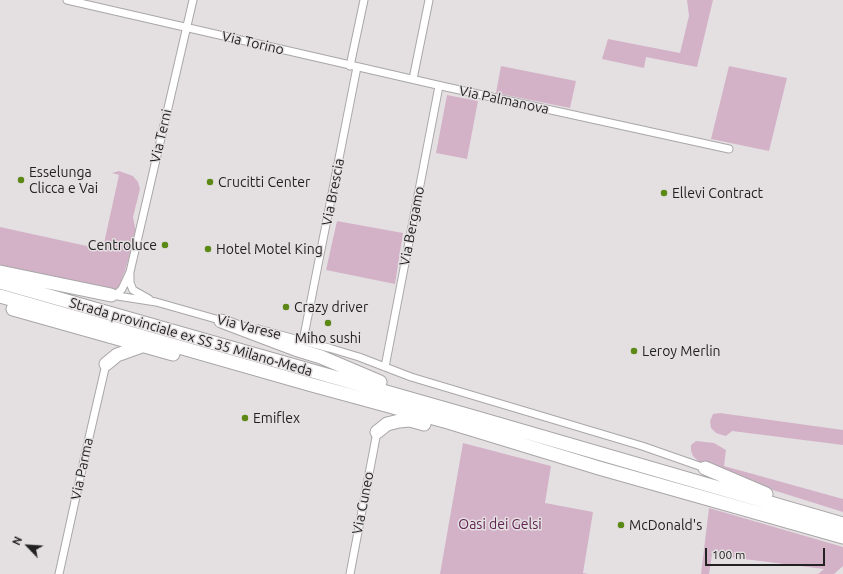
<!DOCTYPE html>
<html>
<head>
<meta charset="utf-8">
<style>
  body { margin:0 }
  #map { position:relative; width:843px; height:574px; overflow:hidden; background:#e4e0e2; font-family:Ubuntu,sans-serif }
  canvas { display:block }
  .north { position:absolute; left:8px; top:526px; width:40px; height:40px; -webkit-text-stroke:3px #e4e0e2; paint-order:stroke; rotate:295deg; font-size:11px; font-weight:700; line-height:16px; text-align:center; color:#232223 }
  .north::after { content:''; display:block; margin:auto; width:14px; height:18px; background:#232223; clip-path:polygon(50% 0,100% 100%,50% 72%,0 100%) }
  .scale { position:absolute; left:705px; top:548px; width:120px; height:18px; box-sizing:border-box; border:2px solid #232223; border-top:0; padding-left:5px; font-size:12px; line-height:14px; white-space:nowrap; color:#232223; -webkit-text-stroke:3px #e4e0e2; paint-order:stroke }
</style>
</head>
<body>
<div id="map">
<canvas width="843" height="574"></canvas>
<div class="north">N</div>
<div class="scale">100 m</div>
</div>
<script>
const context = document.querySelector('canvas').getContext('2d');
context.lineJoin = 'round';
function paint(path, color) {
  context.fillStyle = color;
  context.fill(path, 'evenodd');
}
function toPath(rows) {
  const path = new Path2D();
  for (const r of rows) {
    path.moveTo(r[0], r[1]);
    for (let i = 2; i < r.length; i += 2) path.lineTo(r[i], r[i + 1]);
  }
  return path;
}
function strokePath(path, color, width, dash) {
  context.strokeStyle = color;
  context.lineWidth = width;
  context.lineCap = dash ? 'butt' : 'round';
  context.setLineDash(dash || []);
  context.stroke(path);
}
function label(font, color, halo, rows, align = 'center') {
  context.font = font + ' Ubuntu,sans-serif';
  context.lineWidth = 3;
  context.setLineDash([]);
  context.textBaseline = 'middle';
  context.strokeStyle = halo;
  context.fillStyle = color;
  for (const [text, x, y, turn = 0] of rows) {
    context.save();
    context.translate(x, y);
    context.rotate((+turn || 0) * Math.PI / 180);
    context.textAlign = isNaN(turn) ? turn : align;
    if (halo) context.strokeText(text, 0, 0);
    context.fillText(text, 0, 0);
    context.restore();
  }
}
paint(toPath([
  [687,0,713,0,697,67,646,57,644,68,602,59,608,39,680,53,689,16],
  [501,66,576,81,570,108,496,93],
  [729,66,787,78,769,151,711,139],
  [447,95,478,101,467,159,436,153],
  [119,171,133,176,138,182,140,189,133,217,136,232,125,271,118,288,114,290,0,269,0,227,96,248,98,242,104,243,119,175,112,173],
  [337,221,403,233,395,284,326,270],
  [720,413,843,430,843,445,732,431,726,436,722,435,716,433,711,428,710,421,713,414],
  [696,441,714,443,726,450,724,466,843,499,843,512,741,480,700,463,693,456,691,451,691,445],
  [463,443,551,466,545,503,593,512,583,573,588,574,440,574],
  [709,508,843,547,843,566,834,574,818,574,824,569,712,555,709,574,701,574]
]), '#d3b2c8');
const street = toPath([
  [67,0,446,87,729,149],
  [350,66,364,0],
  [413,79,429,0],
  [130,275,130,283,133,290,149,299],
  [111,295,156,302,223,321],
  [111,295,118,293,122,289,130,272,193,0],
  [258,329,329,348,359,357,411,377,642,446,705,468],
  [303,341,357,67],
  [385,367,439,86],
  [59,574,88,442,106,364],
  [350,574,377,432]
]);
const highway = toPath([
  [0,272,111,295],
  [0,282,474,417,843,524],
  [0,296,312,385,448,422,599,468,843,537],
  [13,309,173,354],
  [221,321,295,349,321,357,380,382],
  [106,364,117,355,142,346],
  [377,432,387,424,399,421,410,420,424,424],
  [705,468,766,494]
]);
strokePath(street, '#a9a6a8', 9);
strokePath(highway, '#a9a6a8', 15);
strokePath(street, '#fff', 7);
strokePath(highway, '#fff', 13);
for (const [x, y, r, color] of [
  [21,180,4,"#5c8816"],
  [210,182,4,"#5c8816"],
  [664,193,4,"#5c8816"],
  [165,245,4,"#5c8816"],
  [208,249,4,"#5c8816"],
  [286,307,4,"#5c8816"],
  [328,323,4,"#5c8816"],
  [634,351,4,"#5c8816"],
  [245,418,4,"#5c8816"],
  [621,525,4,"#5c8816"]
]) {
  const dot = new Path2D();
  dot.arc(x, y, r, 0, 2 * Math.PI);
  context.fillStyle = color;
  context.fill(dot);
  strokePath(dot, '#e4e0e2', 1.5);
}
label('14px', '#232223', '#e4e0e2', [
  ["Via Torino",253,43,13],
  ["Via Palmanova",504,100,12],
  ["Via Terni",161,136,-77],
  ["Via Brescia",333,192,-79],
  ["Via Bergamo",412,226,-79],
  ["Via Varese",249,327,14],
  ["Strada provinciale ex SS 35 Milano-Meda",191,337,16],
  ["Via Parma",82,469,-78],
  ["Via Cuneo",363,503,-79]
]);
label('14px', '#232223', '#e4e0e2', [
  ["Esselunga",29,172],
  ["Clicca e Vai",29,188],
  ["Crucitti Center",218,182],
  ["Ellevi Contract",672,193],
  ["Centroluce",157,245,"right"],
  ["Hotel Motel King",216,249],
  ["Crazy driver",294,307],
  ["Miho sushi",328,338,"center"],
  ["Leroy Merlin",642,351],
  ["Emiflex",253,418],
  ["McDonald's",629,525]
], 'left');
label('14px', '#622351', '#e4e0e2', [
  ["Oasi dei Gelsi",500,524]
]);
</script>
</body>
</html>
